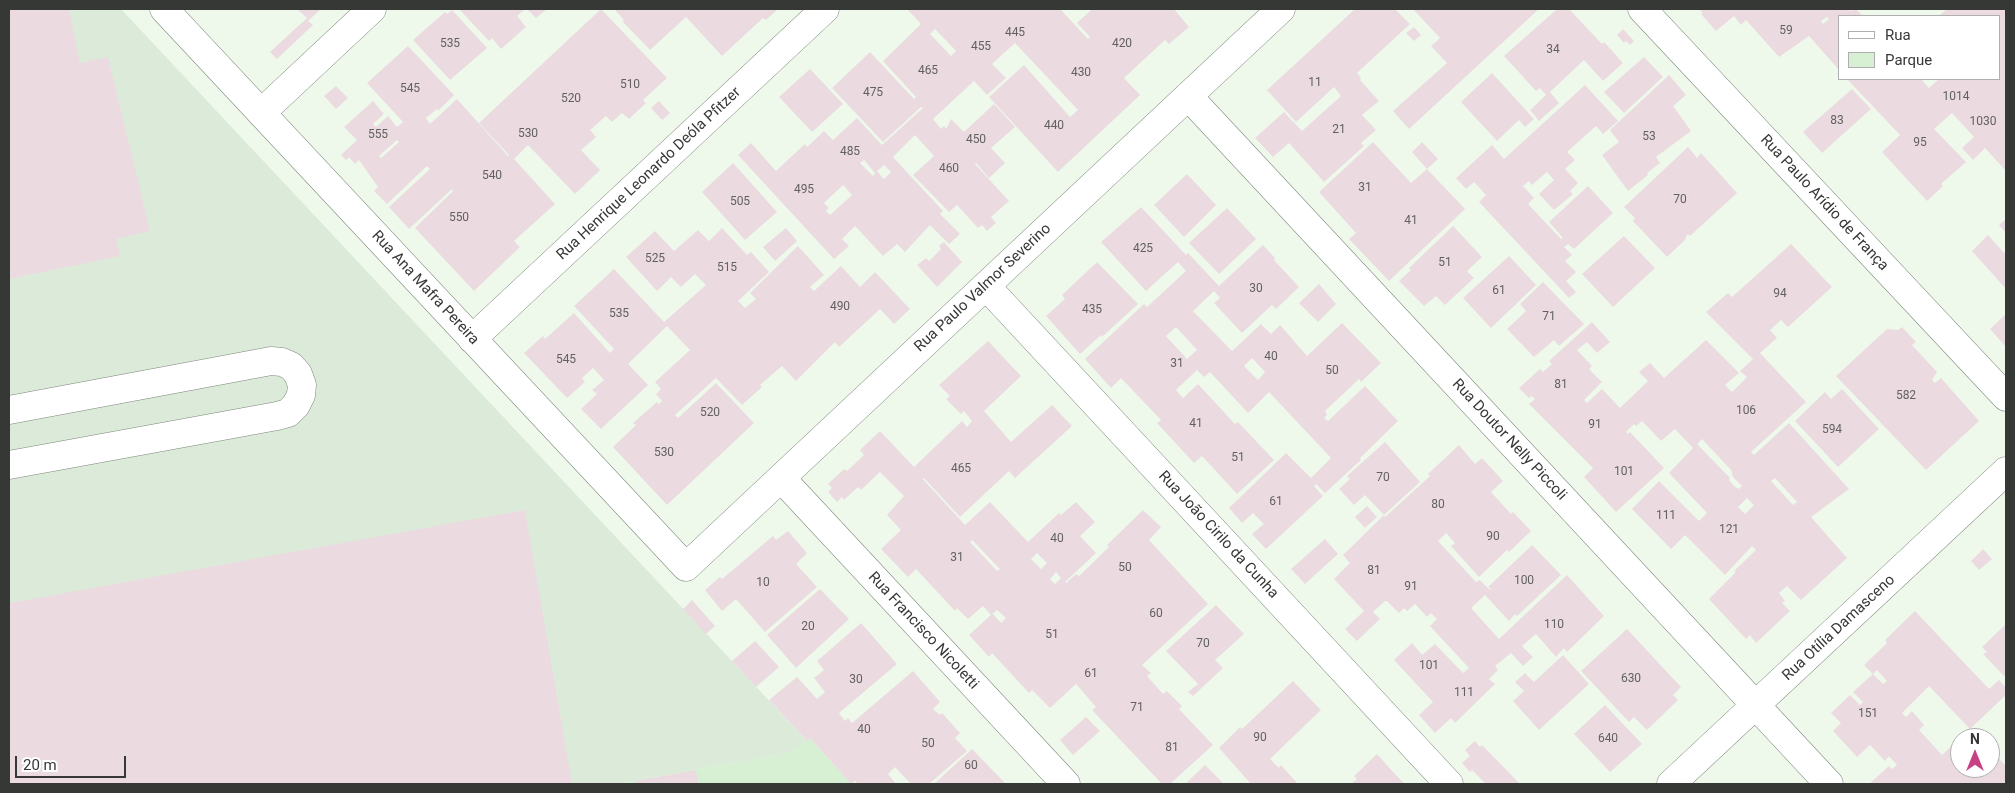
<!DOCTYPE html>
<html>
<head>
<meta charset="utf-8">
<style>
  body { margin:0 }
  #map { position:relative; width:2015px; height:793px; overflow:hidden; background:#eef9ec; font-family:Roboto,sans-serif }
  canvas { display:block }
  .frame { position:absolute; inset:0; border:10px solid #353834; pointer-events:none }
  .legend { position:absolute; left:1838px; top:15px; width:162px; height:65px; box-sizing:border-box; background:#fff; border:1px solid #aeafae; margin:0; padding:6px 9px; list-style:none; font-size:15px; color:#353834 }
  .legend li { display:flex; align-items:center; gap:10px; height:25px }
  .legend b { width:25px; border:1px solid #aeafae }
  .north { position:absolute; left:1950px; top:728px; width:50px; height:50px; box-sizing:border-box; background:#fff; border:1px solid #aeafae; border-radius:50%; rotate:0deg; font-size:14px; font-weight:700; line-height:20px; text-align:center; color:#353834 }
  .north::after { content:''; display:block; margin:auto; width:18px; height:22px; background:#c74284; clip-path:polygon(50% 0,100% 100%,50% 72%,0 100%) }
  .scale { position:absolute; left:15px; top:756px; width:111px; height:22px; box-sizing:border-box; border:2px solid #353834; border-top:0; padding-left:6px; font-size:15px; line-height:18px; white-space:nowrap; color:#353834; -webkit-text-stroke:4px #fff; paint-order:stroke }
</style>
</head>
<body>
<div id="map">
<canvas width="2015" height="793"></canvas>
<div class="frame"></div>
<ul class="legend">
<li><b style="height:6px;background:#fff"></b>Rua</li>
<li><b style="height:14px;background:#d7efd2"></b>Parque</li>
</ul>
<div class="north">N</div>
<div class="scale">20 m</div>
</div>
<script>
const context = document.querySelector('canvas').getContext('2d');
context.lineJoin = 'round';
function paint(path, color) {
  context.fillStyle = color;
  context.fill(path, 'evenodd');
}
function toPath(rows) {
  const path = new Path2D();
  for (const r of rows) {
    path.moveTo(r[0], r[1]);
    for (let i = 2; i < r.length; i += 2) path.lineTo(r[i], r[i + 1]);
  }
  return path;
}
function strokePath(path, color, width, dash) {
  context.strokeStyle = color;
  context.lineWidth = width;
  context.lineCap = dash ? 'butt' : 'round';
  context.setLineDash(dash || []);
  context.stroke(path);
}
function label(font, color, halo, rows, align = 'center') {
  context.font = font + ' Roboto,sans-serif';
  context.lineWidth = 4.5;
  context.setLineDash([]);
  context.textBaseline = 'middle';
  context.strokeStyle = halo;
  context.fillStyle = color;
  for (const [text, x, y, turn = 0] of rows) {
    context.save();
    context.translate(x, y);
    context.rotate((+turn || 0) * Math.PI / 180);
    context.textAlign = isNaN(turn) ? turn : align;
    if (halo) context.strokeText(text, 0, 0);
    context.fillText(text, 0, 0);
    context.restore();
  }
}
paint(toPath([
  [9,9,121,9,807,741,793,752,617,784,9,784]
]), '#dcebd9');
paint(toPath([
  [810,738,851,784,617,784,793,752]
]), '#d7efd2');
paint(toPath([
  [9,9,69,9,80,63,108,57,150,231,116,239,120,256,9,279],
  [297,9,321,9,308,21,313,25,277,59,270,52,307,18],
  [459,9,525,9,517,16,526,27,501,49,492,38,489,41],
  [527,9,545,9,546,10,536,18],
  [601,9,667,78,643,100,646,103,629,119,622,113,612,122,606,116,590,130,596,137,581,150,600,170,575,194,528,145,514,159,555,204,514,241,520,247,474,291,415,228,453,191,452,189,409,229,389,207,430,169,427,166,387,204,374,191,378,187,359,160,355,164,349,157,346,160,341,155,357,140,344,127,373,101,384,114,373,124,376,127,388,116,397,127,403,122,367,83,408,46,454,95,438,111,437,109,426,118,430,124,457,99,508,156,509,155,479,123],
  [397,140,399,142,381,158,379,156],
  [614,9,778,9,766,20,763,18,722,56,686,17,650,50,622,21,624,20],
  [907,9,1060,9,1088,39,1090,37,1077,23,1092,9,1174,9,1189,27,1169,44,1165,40,1124,78,1140,95,1058,172,989,97,1024,65,1070,117,1078,110,1015,43,992,64,1006,78,987,95,974,81,933,119,941,129,944,126,946,129,951,119,964,132,994,104,1015,127,991,148,1005,163,989,178,976,163,975,164,1009,201,991,217,996,223,987,231,982,225,978,228,957,205,949,212,913,175,934,156,915,135,893,157,943,211,940,214,960,234,949,244,930,225,905,252,897,244,883,256,855,226,842,239,849,246,834,259,738,155,751,143,776,171,805,144,807,147,824,131,833,140,857,118,882,145,923,108,921,107,883,142,832,88,870,52,914,99,916,97,883,61,921,24],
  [935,29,956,51,951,56,930,34],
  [864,160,875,173,873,176,860,163],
  [884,165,891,172,884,179,877,171],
  [843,185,852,195,830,215,826,211,829,208,824,203],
  [1355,9,1395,9,1410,24,1357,73,1361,78,1360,80,1379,101,1362,115,1376,130,1361,143,1364,146,1324,182,1289,143,1273,157,1255,138,1284,112,1302,131,1341,96,1334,87,1296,122,1267,90],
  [1413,9,1539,9,1409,129,1393,111,1447,63,1431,46,1440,38],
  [1557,9,1569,9,1602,44,1604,42,1623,63,1603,81,1584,60,1550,92,1559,103,1539,121,1530,110,1546,95,1540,88,1536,91,1504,56],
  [1699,9,1848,9,1850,11,1856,9,1863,16,1839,16,1839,70,1809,36,1779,57,1746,20,1741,25,1734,16,1716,31,1701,14,1703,13],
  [1827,17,1829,19,1823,24,1821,21],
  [1947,9,2006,9,2006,128,2004,130,2006,132,2006,171,1985,148,1973,160,1962,148,1974,137,1952,113,1934,129,1966,162,1941,184,1943,186,1927,201,1882,152,1900,135,1847,79,1921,79,1929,88,1939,79,1999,79,1999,16,1939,16],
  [452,10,487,48,450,80,413,40,445,12,447,14],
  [1414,27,1421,35,1414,41,1406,33],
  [1623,29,1634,41,1630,45,1626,41,1624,43,1617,35],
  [1644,57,1663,77,1624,113,1604,92],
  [810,69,843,104,812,132,779,97],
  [1492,73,1534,119,1525,127,1519,120,1497,141,1461,102],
  [1669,75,1686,95,1673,106,1691,131,1656,157,1660,163,1647,173,1648,175,1628,191,1602,155,1619,142,1610,130],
  [1585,85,1618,121,1603,134,1596,126,1567,152,1575,160,1565,169,1578,183,1570,191,1573,194,1554,210,1539,194,1554,180,1547,172,1532,185,1529,181,1523,186,1534,198,1528,204,1561,239,1563,238,1549,222,1588,186,1613,213,1574,249,1568,244,1564,247,1572,255,1565,261,1576,272,1566,281,1576,292,1569,298,1479,202,1486,195,1474,182,1466,189,1456,178,1492,145,1504,159],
  [336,86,348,98,336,109,324,96],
  [1852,89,1871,109,1822,153,1803,132],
  [659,101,670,113,662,120,651,108],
  [1373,142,1411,183,1427,169,1465,209,1389,281,1349,239,1356,233,1319,192],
  [1422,142,1438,159,1427,169,1412,152],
  [1688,147,1697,158,1701,153,1737,193,1690,236,1688,234,1685,238,1686,239,1667,257,1633,221,1635,218,1624,207],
  [733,163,777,212,745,240,702,192],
  [1187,174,1216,205,1184,237,1154,205],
  [1141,207,1186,255,1188,253,1219,286,1263,245,1275,258,1274,260,1299,287,1276,309,1272,305,1242,333,1214,303,1220,298,1214,291,1193,311,1232,351,1261,324,1271,334,1280,325,1307,356,1342,323,1381,363,1361,382,1359,379,1325,411,1327,415,1324,418,1328,421,1365,386,1398,421,1360,458,1361,460,1325,493,1316,484,1314,486,1323,496,1266,549,1252,534,1264,524,1253,513,1242,523,1229,508,1286,453,1311,478,1331,458,1269,392,1248,413,1210,372,1204,377,1197,370,1176,390,1183,398,1198,384,1235,424,1238,422,1274,460,1237,494,1202,456,1194,463,1157,423,1161,420,1121,378,1111,388,1085,359,1144,304,1147,307,1186,271,1178,262,1146,291,1101,242],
  [1176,327,1197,350,1187,359,1166,336],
  [1252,358,1265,372,1258,380,1244,366],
  [1227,208,1256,239,1219,274,1189,243],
  [2006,219,2006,233,1999,225],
  [1453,226,1482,257,1467,271,1474,278,1445,305,1436,296,1424,306,1399,281,1411,270,1409,268],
  [722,228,747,255,751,252,769,272,738,301,745,308,756,299,750,293,798,246,824,275,810,287,814,291,841,266,860,287,875,272,910,309,894,324,880,309,839,347,835,342,796,381,782,366,760,385,762,387,742,405,716,378,675,415,678,418,716,383,754,423,667,505,613,447,636,425,633,423,657,402,659,404,662,401,656,394,661,389,655,382,690,350,688,348,667,326,628,364,648,385,601,429,581,409,597,394,592,390,604,380,593,368,582,378,585,382,567,398,524,353,543,336,545,339,574,313,610,353,614,349,574,306,614,269,664,322,706,285,695,274,681,287,671,277,657,291,626,257,655,231,674,251,698,230,709,241],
  [786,228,797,241,775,261,763,247],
  [1988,235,2006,255,2006,289,1972,251],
  [1624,236,1655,268,1613,307,1582,274],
  [944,242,962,262,937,287,917,265,926,258,929,261,941,249,939,246],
  [1791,244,1832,287,1788,327,1781,320,1770,330,1777,338,1760,353,1806,402,1751,452,1754,455,1789,423,1849,489,1811,517,1847,558,1801,600,1787,586,1779,593,1785,601,1782,603,1790,611,1756,643,1750,635,1746,639,1709,599,1736,572,1734,571,1756,550,1752,546,1725,575,1685,535,1671,549,1632,509,1659,481,1699,521,1707,513,1669,473,1693,448,1675,429,1661,441,1642,421,1636,426,1634,424,1626,432,1628,434,1630,432,1664,468,1616,512,1584,477,1593,468,1529,404,1535,399,1532,396,1529,398,1519,388,1540,369,1543,372,1552,364,1549,361,1592,322,1610,342,1597,353,1587,342,1577,350,1592,366,1589,369,1602,382,1584,400,1587,403,1602,389,1620,408,1648,381,1639,372,1650,363,1664,378,1706,340,1739,373,1725,385,1732,392,1747,377,1740,371,1753,359,1706,312,1728,293,1732,297],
  [1702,439,1731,470,1733,477,1742,486,1739,489,1734,486,1729,480,1730,478,1697,444],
  [1775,478,1797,502,1793,505,1771,481],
  [1747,498,1754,505,1745,514,1738,507],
  [1509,256,1536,285,1491,328,1463,298],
  [1097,262,1138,304,1102,337,1101,335,1080,354,1046,316,1065,299,1062,295],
  [1543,282,1584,324,1559,346,1554,340,1534,357,1507,329,1526,311,1520,304],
  [1319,284,1336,304,1318,322,1299,303],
  [2006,314,2006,347,1990,329],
  [1902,327,1916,342,1912,345,1937,372,1932,380,1935,383,1941,378,1979,421,1926,470,1836,376,1887,329,1898,330],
  [988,341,1021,376,984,411,1011,442,1052,405,1072,426,1015,478,1009,471,960,517,924,478,923,479,965,525,990,502,1028,542,1059,513,1061,515,1076,502,1095,522,1080,536,1096,553,1065,582,1066,583,1076,574,1079,576,1109,547,1107,545,1143,510,1161,527,1149,540,1208,604,1142,665,1151,673,1147,676,1163,694,1167,691,1182,706,1179,709,1213,745,1170,784,1162,784,1092,710,1096,707,1076,684,1050,708,1032,690,1029,693,992,653,989,657,969,635,991,615,983,606,968,619,957,608,955,611,916,569,908,577,881,549,901,530,887,515,904,496,880,472,861,490,858,487,844,500,842,497,837,502,828,492,832,488,828,484,844,469,847,471,864,455,860,450,880,431,914,467,962,421,967,427,972,421,964,411,961,414,946,399,950,396,939,385],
  [972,540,1000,569,997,571,970,542],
  [1037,553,1047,563,1041,569,1031,559],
  [1056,572,1061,578,1055,584,1050,579],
  [997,610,1006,618,1001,623,993,614,991,615],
  [1842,389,1879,429,1838,467,1795,421,1825,392,1831,399],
  [1385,442,1420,482,1384,515,1385,517,1430,476,1428,474,1459,445,1475,464,1482,458,1503,481,1491,492,1511,514,1513,512,1531,531,1509,552,1507,550,1479,577,1451,546,1455,543,1446,533,1438,541,1476,582,1480,580,1490,590,1491,589,1488,587,1532,545,1561,575,1517,616,1515,614,1509,621,1485,595,1471,608,1499,639,1567,575,1604,616,1567,652,1564,648,1556,657,1536,634,1522,646,1533,657,1523,666,1511,653,1495,666,1498,670,1489,679,1495,684,1455,723,1451,718,1435,733,1419,715,1433,702,1394,660,1412,643,1422,655,1435,644,1463,673,1469,668,1430,626,1437,619,1431,613,1427,617,1415,604,1407,611,1404,608,1399,613,1387,601,1385,601,1373,612,1380,619,1357,641,1345,629,1364,611,1334,579,1350,563,1343,555,1384,515,1365,495,1354,505,1339,489,1350,479,1347,476],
  [1367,506,1377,517,1365,528,1355,517],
  [525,510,572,784,9,784,9,603],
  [788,531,807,553,796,564,817,587,765,632,736,599,722,611,705,590,720,577,722,579,773,536,776,540],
  [1325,539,1338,554,1305,584,1291,569],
  [1983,549,1992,559,1979,570,1971,561],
  [820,589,849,619,796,668,767,635],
  [692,600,715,626,706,634,683,609],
  [1216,605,1244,634,1215,660,1223,668,1193,696,1188,692,1198,684,1166,651],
  [1915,611,1989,689,1999,680,2006,688,2006,695,1970,729,1979,738,1960,738,1970,729,1929,686,1902,713,1906,717,1912,711,1924,725,1919,730,1942,755,1960,738,1960,768,1990,768,1990,749,2006,766,2006,784,1869,784,1889,766,1892,769,1897,765,1889,756,1885,761,1870,745,1857,757,1833,731,1841,723,1831,713,1850,695,1860,705,1863,702,1853,692,1873,674,1864,665,1887,643,1885,640],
  [1877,670,1887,681,1883,684,1873,674],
  [861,623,897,664,839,713,845,721,848,718,852,723,913,671,940,702,933,709,940,715,942,713,960,733,955,738,967,751,929,784,911,784,895,767,888,774,896,784,858,784,855,781,853,782,855,784,851,784,810,738,807,741,769,700,797,677,817,699,825,692,814,678,824,670,817,661],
  [2006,624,2006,674,2004,676,1983,654,1987,652,1982,647],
  [1627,629,1681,687,1673,695,1678,700,1647,730,1634,717,1629,722,1581,671],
  [755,641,779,667,756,687,732,661],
  [1563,655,1589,684,1539,730,1513,701,1524,691,1515,682,1525,673,1534,682],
  [1293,681,1321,710,1270,759,1279,768,1281,765,1298,784,1251,784,1219,748,1240,727,1242,729],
  [1605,705,1642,744,1610,772,1574,734],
  [1086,717,1100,731,1073,755,1060,740],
  [1475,741,1480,747,1482,745,1520,784,1486,784,1472,770,1470,772,1462,763,1470,756,1465,750],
  [972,749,1006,784,937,784,935,783],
  [1377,754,1394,773,1405,784,1351,784,1357,779,1354,776],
  [1205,765,1224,784,1185,784],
  [696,770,698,784,636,784,635,781]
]), '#ebdbe0');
const minor = toPath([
  [164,9,686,567,1281,9],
  [1642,9,2006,397],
  [1188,96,1829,784],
  [261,113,372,9],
  [986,286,1449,784],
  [472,339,825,9],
  [9,410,271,361,282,362,291,366,298,374,302,385,301,395,296,405,288,413,277,416,9,465],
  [781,478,1066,784],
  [1671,784,2006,471]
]);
strokePath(minor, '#7e877c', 29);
strokePath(minor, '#fff', 28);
label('12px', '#62615f', null, [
  ["59",1786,31],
  ["445",1015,33],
  ["535",450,44],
  ["420",1122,44],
  ["455",981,47],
  ["34",1553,50],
  ["465",928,71],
  ["430",1081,73],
  ["11",1315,83],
  ["510",630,85],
  ["545",410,89],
  ["475",873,93],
  ["1014",1956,97],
  ["520",571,99],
  ["83",1837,121],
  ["1030",1983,122],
  ["440",1054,126],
  ["21",1339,130],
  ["530",528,134],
  ["555",378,135],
  ["53",1649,137],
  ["450",976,140],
  ["95",1920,143],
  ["485",850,152],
  ["460",949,169],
  ["540",492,176],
  ["31",1365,188],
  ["495",804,190],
  ["70",1680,200],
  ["505",740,202],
  ["550",459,218],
  ["41",1411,221],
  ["425",1143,249],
  ["525",655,259],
  ["51",1445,263],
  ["515",727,268],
  ["30",1256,289],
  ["61",1499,291],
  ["94",1780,294],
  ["490",840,307],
  ["435",1092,310],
  ["535",619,314],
  ["71",1549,317],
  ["40",1271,357],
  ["545",566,360],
  ["31",1177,364],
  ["50",1332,371],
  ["81",1561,385],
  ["582",1906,396],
  ["106",1746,411],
  ["520",710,413],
  ["41",1196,424],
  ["91",1595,425],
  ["594",1832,430],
  ["530",664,453],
  ["51",1238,458],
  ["465",961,469],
  ["101",1624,472],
  ["70",1383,478],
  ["61",1276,502],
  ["80",1438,505],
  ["111",1666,516],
  ["121",1729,530],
  ["90",1493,537],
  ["40",1057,539],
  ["31",957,558],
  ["50",1125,568],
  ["81",1374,571],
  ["100",1524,581],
  ["10",763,583],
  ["91",1411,587],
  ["60",1156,614],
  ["110",1554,625],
  ["20",808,627],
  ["51",1052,635],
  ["70",1203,644],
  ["101",1429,666],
  ["61",1091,674],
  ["630",1631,679],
  ["30",856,680],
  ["111",1464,693],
  ["71",1137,708],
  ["151",1868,714],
  ["40",864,730],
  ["90",1260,738],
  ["640",1608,739],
  ["50",928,744],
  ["81",1172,748],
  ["60",971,766]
]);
label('15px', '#353834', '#fff', [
  ["Rua Henrique Leonardo Deóla Pfitzer",649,174,-43],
  ["Rua Paulo Arídio de França",1824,203,47],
  ["Rua Ana Mafra Pereira",425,288,47],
  ["Rua Paulo Valmor Severino",983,288,-43],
  ["Rua Doutor Nelly Piccoli",1509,440,47],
  ["Rua João Cirilo da Cunha",1218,535,47],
  ["Rua Otília Damasceno",1839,628,-43],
  ["Rua Francisco Nicoletti",923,631,47]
]);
</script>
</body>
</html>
